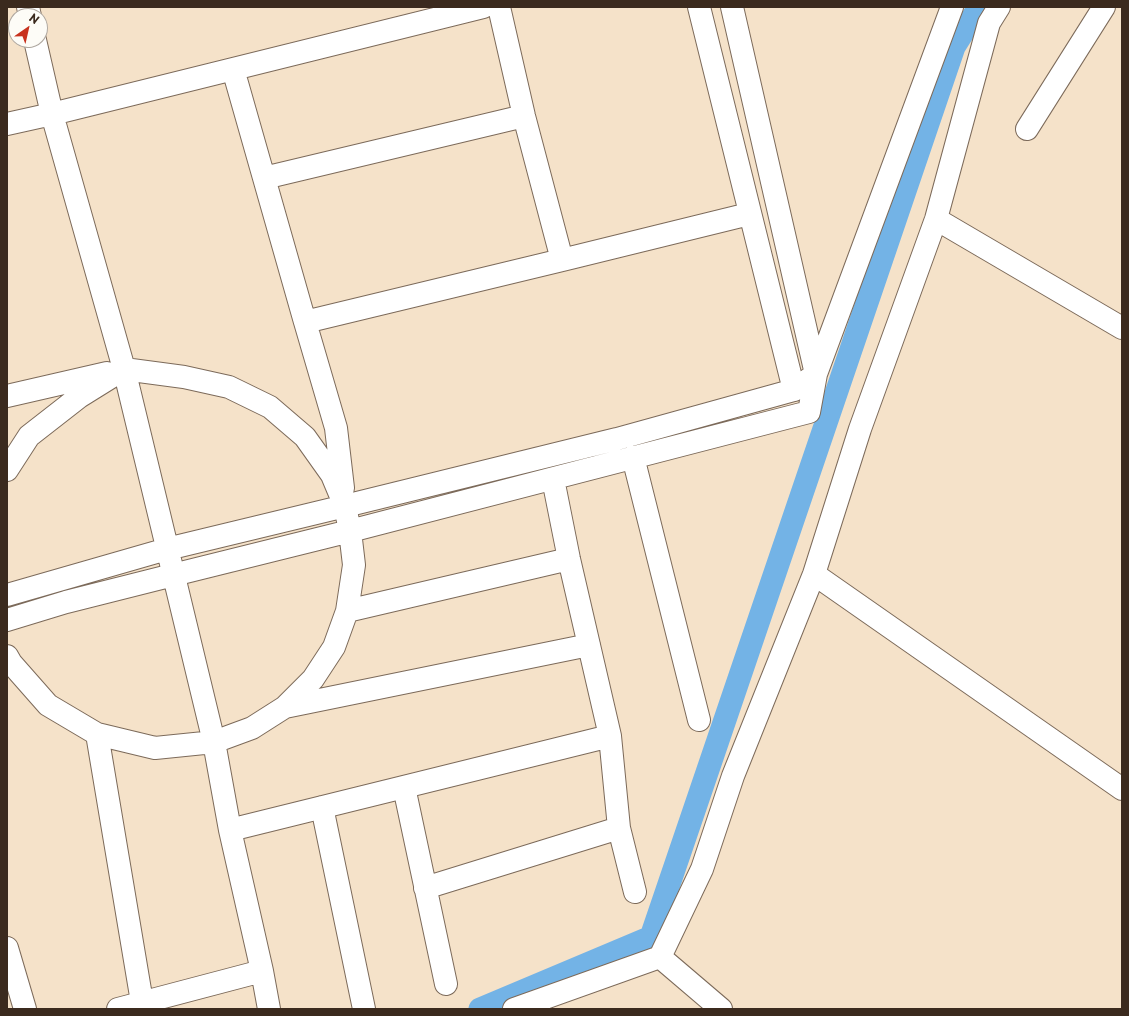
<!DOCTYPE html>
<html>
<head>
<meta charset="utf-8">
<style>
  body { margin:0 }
  #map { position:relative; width:1129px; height:1016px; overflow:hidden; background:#f5e2c9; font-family:"Playpen Sans",sans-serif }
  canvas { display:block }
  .frame { position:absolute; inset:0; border:8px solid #3b2a1e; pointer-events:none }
  .north { position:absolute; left:8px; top:8px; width:40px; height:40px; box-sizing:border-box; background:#fdfcf7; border:1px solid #afa8a0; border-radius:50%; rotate:34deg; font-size:11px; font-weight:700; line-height:16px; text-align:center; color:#3b2a1e }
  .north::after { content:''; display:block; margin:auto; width:14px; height:18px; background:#c8321e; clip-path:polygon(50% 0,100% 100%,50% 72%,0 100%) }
</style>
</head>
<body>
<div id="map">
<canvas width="1129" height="1016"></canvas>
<div class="frame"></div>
<div class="north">N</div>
</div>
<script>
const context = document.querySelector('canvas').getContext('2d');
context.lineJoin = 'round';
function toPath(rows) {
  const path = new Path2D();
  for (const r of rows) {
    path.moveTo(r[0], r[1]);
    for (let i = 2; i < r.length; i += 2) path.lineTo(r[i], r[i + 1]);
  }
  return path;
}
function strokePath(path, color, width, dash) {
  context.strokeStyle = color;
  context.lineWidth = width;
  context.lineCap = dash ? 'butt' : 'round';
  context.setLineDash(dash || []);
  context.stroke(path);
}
strokePath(toPath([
  [480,1009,651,937,954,47,979,7]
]), '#73b3e6', 23);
const minor = toPath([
  [28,7,30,16],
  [499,7,524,116,562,260,749,214],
  [699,7,794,390],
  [732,7,816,374],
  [35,40,52,114,124,369,214,742,230,830,262,971,269,1009],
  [233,69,305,322,562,260],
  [7,124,52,114,483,7],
  [1027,129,1104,7],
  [264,178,524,116],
  [936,219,1122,328],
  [305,322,336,428,343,488],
  [7,396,107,373],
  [633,457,699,720],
  [7,470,29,436,79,397,124,369,184,377,229,387,270,407,305,437,332,475,345,506,350,531,354,565,347,611,334,647,313,679,285,707,252,728,214,742,155,748,97,734,48,705,11,663,7,656],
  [553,479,569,559,610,736,619,828,635,892],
  [814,574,1122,789],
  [7,595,167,549,345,506,617,439,794,390,816,374],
  [347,611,569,559],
  [7,620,66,602,173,575,350,531,809,412,816,374,952,7],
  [285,707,589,645],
  [97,734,142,1002],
  [404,787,446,984],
  [322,807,364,1009],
  [230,830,610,736],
  [425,888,619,828],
  [7,948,25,1009],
  [660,957,721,1009],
  [118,1009,262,971],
  [514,1009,660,957,702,869,733,776,814,574,860,429,936,219,989,23,999,7]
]);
strokePath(minor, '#7c6a5a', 24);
strokePath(minor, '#fff', 22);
</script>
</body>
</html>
